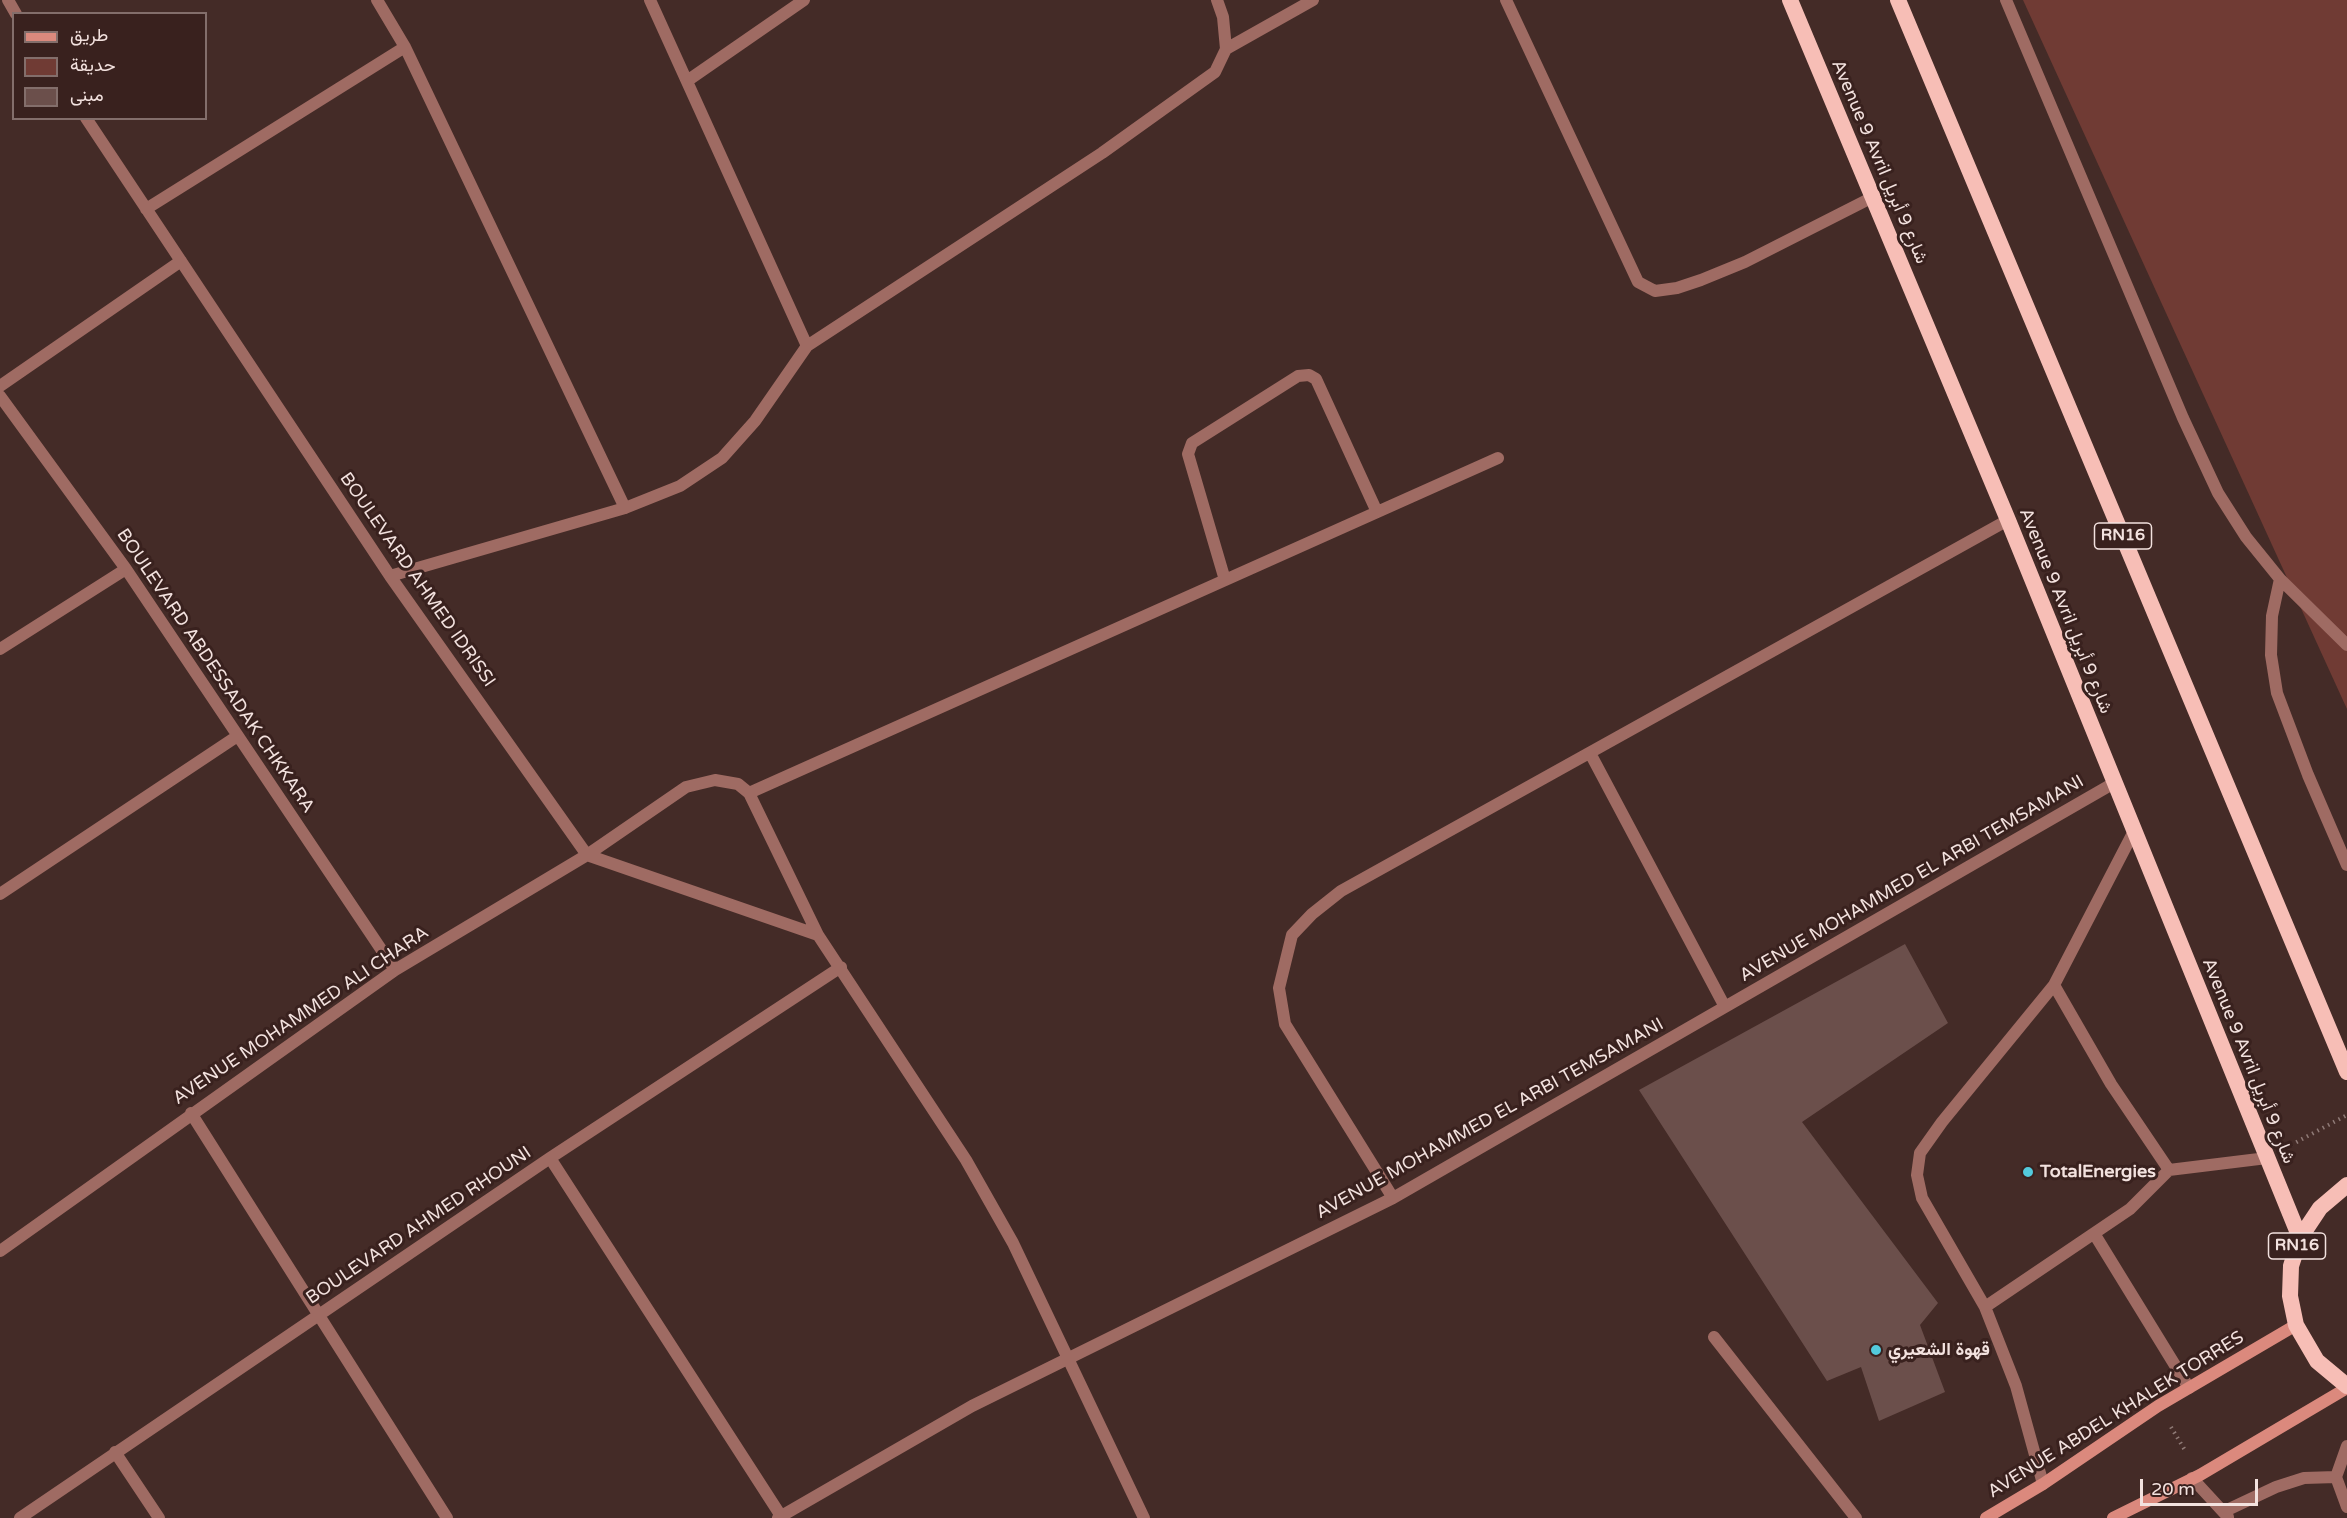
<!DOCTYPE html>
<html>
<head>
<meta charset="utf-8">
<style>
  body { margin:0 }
  #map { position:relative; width:2347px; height:1518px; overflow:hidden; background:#442b27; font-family:"Varela Round",Vazirmatn,sans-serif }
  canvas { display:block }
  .legend { position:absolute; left:12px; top:12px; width:195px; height:108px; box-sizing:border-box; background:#39211e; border:2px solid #836e6b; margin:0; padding:8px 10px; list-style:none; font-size:18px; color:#f3e2df }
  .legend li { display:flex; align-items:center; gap:12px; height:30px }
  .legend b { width:30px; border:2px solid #836e6b }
  .scale { position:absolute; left:2140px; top:1479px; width:118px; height:27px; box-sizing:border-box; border:3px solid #f3e2df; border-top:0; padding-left:8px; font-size:18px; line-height:21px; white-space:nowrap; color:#f3e2df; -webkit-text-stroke:4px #39211e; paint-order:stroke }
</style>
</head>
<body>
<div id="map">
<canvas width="2347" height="1518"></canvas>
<ul class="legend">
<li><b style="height:8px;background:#db897d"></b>طريق</li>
<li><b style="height:16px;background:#703b34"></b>حديقة</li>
<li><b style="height:16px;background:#6b4f4b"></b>مبنى</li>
</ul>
<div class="scale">20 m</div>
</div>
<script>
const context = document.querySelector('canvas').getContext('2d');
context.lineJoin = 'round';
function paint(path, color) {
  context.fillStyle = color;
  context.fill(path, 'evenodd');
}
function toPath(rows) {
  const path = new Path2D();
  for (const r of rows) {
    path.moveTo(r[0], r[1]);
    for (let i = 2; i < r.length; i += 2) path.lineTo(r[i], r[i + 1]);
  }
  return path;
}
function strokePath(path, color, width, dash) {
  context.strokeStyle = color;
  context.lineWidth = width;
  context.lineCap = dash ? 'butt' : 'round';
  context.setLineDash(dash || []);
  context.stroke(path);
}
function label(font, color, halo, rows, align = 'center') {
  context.font = font + ' "Varela Round",Vazirmatn,sans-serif';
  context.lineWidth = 6;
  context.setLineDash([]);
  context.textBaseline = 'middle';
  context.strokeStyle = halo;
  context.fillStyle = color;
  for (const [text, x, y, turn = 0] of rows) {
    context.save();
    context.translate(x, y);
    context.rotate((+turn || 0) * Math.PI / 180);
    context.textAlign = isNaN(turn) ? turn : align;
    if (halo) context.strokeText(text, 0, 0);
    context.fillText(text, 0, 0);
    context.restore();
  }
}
paint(toPath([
  [2023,0,2347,0,2347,709]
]), '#703b34');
paint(toPath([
  [1905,944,1948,1023,1802,1122,1938,1303,1920,1325,1945,1392,1879,1421,1861,1367,1827,1381,1639,1090]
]), '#6b4f4b');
strokePath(toPath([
  [2291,1145,2347,1115],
  [2171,1427,2186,1452]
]), '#8f7a76', 4, [1.5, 4.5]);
strokePath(toPath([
  [2006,0,2183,418,2218,493,2246,537,2280,579,2347,645],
  [2280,579,2272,616,2271,655,2277,693,2308,775,2347,865],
  [2054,985,2111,1084,2169,1170],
  [2095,1235,2189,1388],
  [1985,1307,2130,1209,2169,1170,2267,1158],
  [1714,1337,1856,1518],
  [2347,1446,2336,1477,2347,1507],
  [2192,1478,2228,1517],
  [2043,1484,2016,1386,1985,1307,1922,1198,1917,1175,1920,1153,1942,1122,2054,985,2134,831],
  [2225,1511,2276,1487,2304,1478,2336,1477]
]), '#9f6b63', 12);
strokePath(toPath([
  [8,0,16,14],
  [377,0,405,47,625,508],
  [650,0,807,346],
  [1506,0,1638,282,1655,291,1677,288,1701,280,1745,262,1873,197],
  [1226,49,1313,0],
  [687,81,804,0],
  [86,118,390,576,587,855,818,935],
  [146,209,405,47],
  [0,386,181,261],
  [0,396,126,569,395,970],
  [390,576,625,508,680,486,722,458,755,421,807,346,1102,153,1215,72,1226,49,1223,17,1217,0],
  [1225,580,1188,454,1192,443,1298,376,1309,375,1316,379,1377,512],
  [0,649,126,569],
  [1590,753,1725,1007],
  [749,793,1498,458],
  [0,894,236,737],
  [191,1113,447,1518],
  [550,1158,781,1516],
  [1393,1198,1285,1024,1279,988,1292,935,1312,914,1341,891,2008,520],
  [0,1251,395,970,587,855,686,787,715,780,738,784,749,793,818,935,966,1160,1013,1243,1144,1518],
  [115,1452,159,1518],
  [20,1518,550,1158,841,967],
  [778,1518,972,1406,1393,1198,2114,783]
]), '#9f6b63', 12);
strokePath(toPath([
  [1986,1518,2043,1484,2158,1406,2296,1325],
  [2113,1518,2200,1475,2347,1388]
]), '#db897d', 12);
strokePath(toPath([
  [1790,0,2008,520,2300,1238],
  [1898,0,2347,1072],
  [2347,1185,2320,1208,2300,1238,2291,1266,2290,1296,2296,1325,2317,1361,2347,1386]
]), '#f7beb6', 16);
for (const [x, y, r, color] of [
  [2028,1172,6,"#53cadc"],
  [1876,1350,6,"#53cadc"]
]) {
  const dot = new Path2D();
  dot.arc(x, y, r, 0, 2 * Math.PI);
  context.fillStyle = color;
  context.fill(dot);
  strokePath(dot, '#39211e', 2);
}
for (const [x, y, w] of [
  [2123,536,57],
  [2297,1246,57]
]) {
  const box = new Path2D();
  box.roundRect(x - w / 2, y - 13, w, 26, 4.5);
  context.fillStyle = '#39211e';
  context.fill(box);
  strokePath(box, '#f3e2df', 1.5);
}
label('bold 16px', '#f3e2df', null, [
  ["RN16",2123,536],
  ["RN16",2297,1246]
]);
label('18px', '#f3e2df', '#39211e', [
  ["Avenue 9 Avril شارع 9 أبريل",1879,162,67],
  ["BOULEVARD AHMED IDRISSI",417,580,55],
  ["Avenue 9 Avril شارع 9 أبريل",2065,611,68],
  ["BOULEVARD ABDESSADAK CHKKARA",215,671,56],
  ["AVENUE MOHAMMED EL ARBI TEMSAMANI",1912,879,-30],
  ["AVENUE MOHAMMED ALI CHARA",301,1016,-34],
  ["Avenue 9 Avril شارع 9 أبريل",2248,1061,68],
  ["AVENUE MOHAMMED EL ARBI TEMSAMANI",1490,1119,-29],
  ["BOULEVARD AHMED RHOUNI",419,1226,-34],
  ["AVENUE ABDEL KHALEK TORRES",2116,1415,-32]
]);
label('bold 18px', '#f3e2df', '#39211e', [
  ["TotalEnergies",2040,1172],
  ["قهوة الشعيري",1888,1350]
], 'left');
</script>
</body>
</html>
